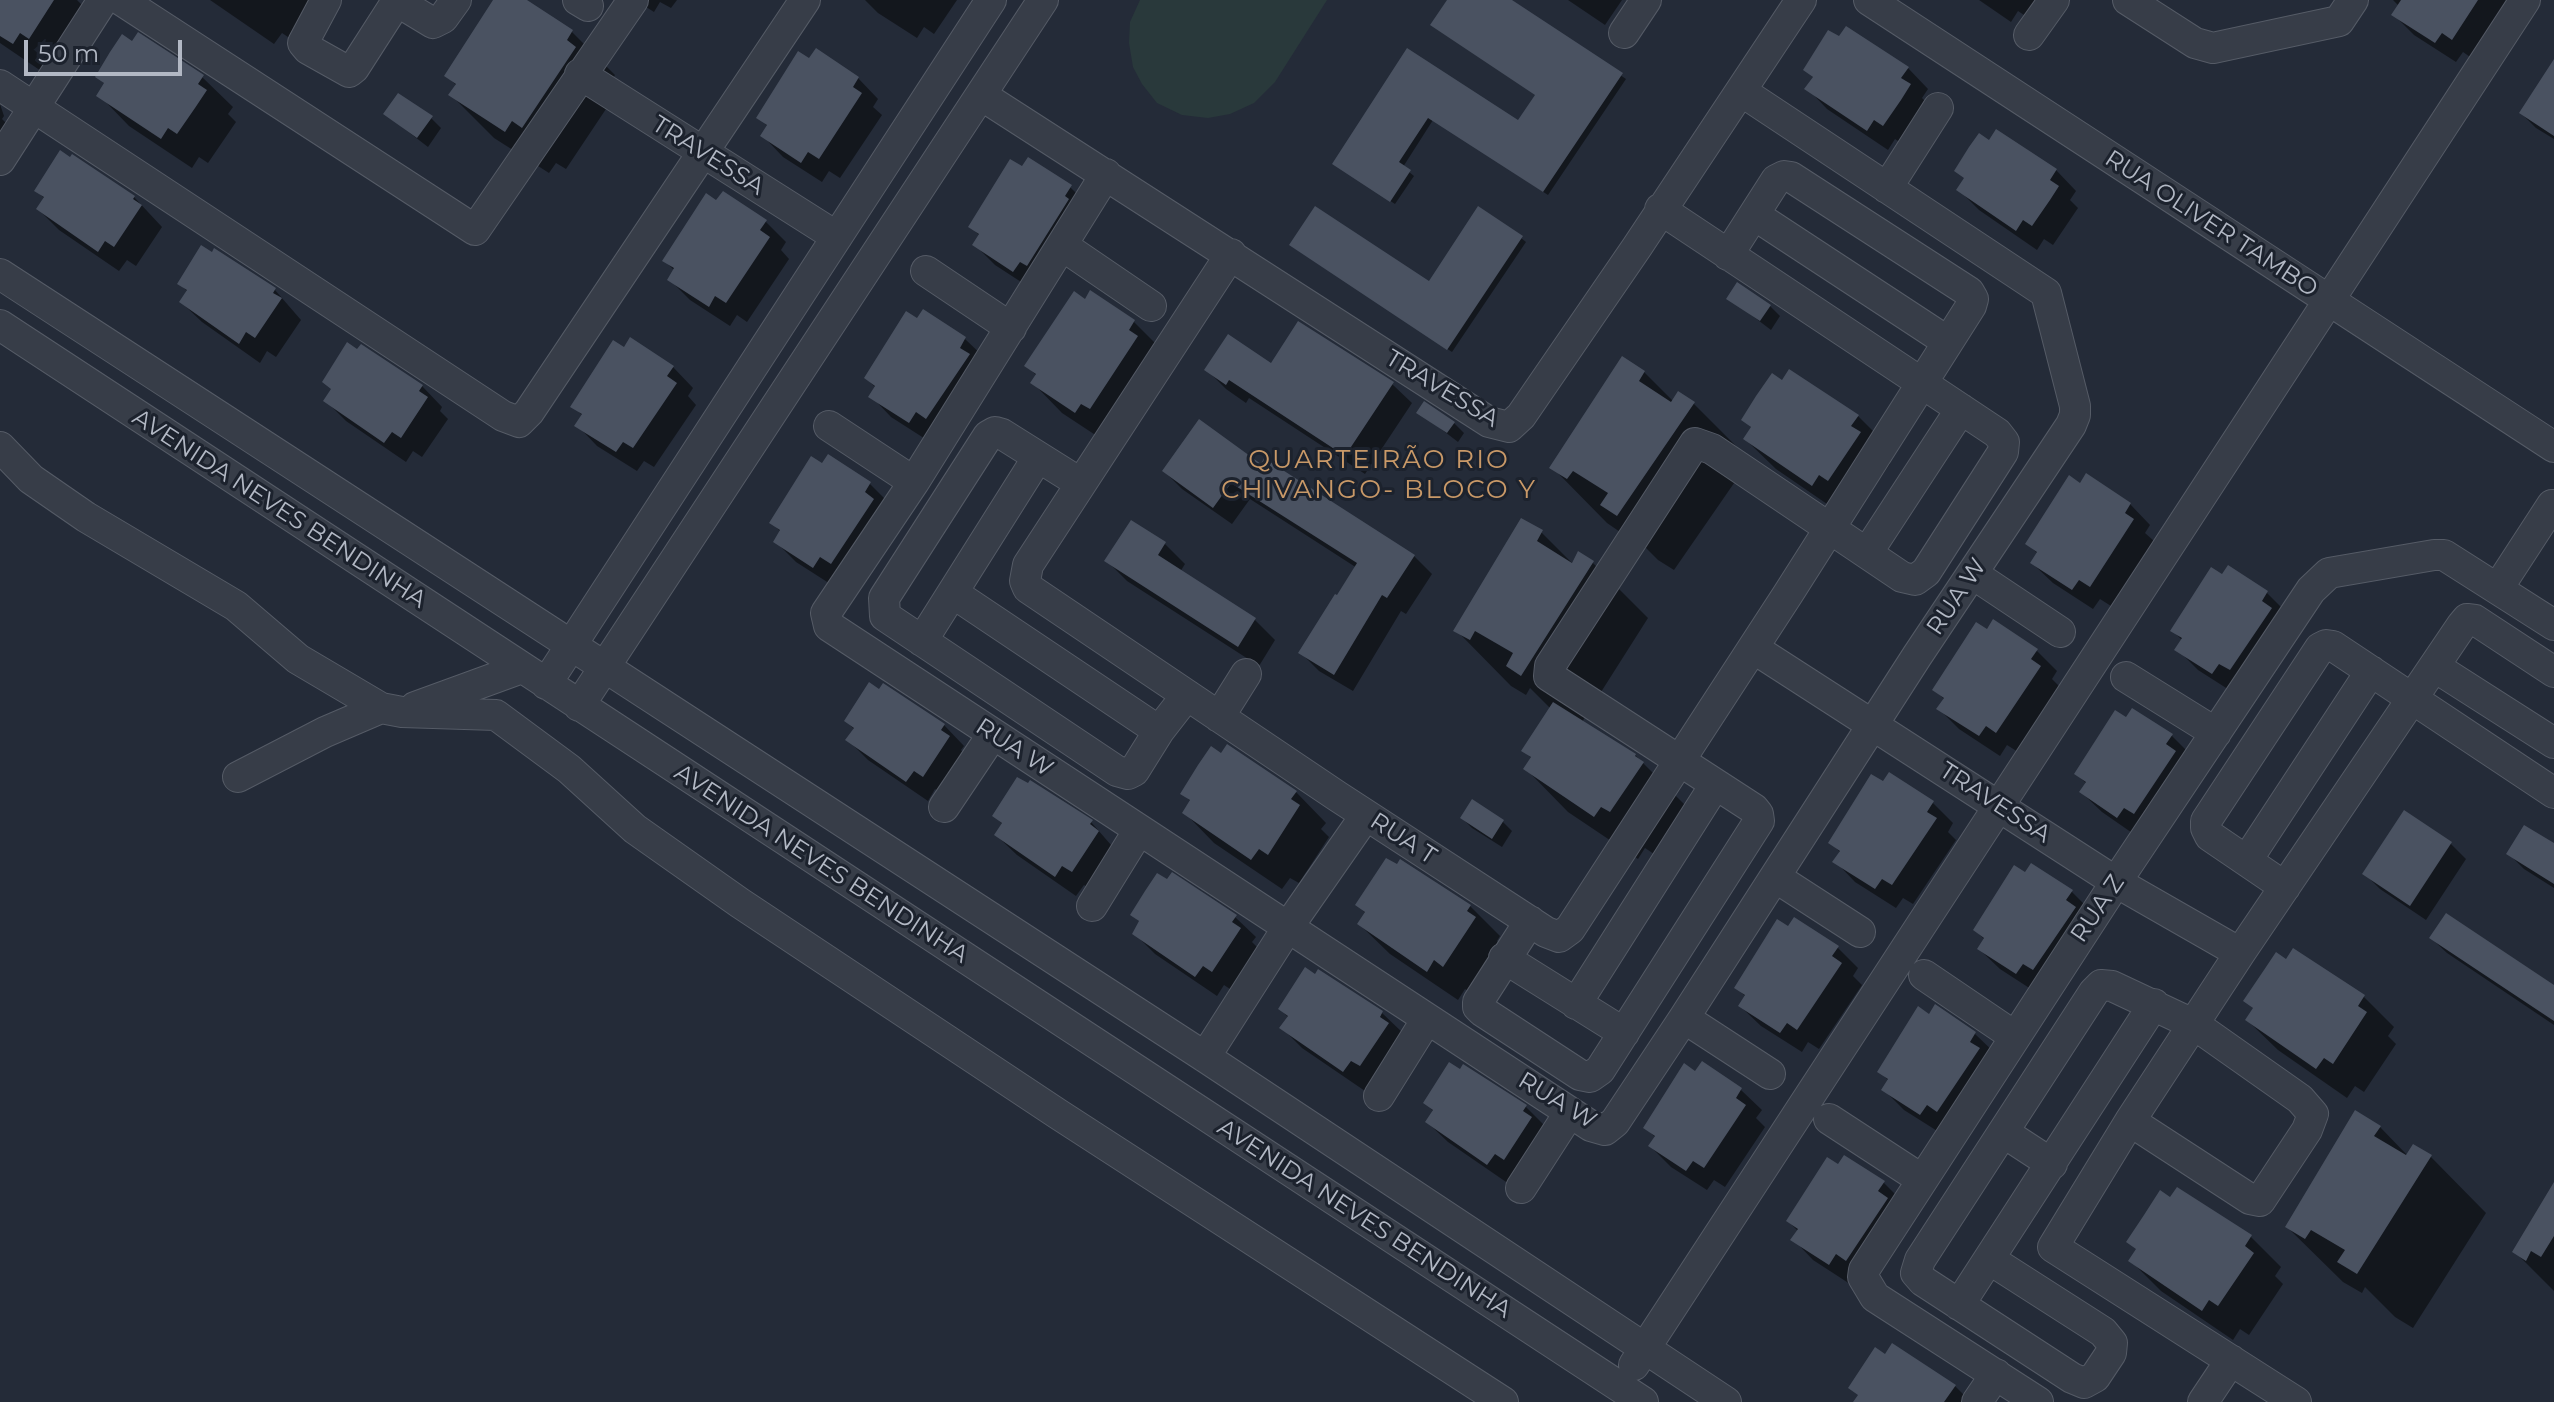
<!DOCTYPE html>
<html>
<head>
<meta charset="utf-8">
<style>
  body { margin:0 }
  #map { position:relative; width:2554px; height:1402px; overflow:hidden; background:#242b38; font-family:Montserrat,sans-serif }
  canvas { display:block }
  .scale { position:absolute; left:24px; top:40px; width:158px; height:36px; box-sizing:border-box; border:4px solid #b2b8c4; border-top:0; padding-left:10px; font-size:24px; line-height:28px; white-space:nowrap; color:#b2b8c4; -webkit-text-stroke:6px #1c222d; paint-order:stroke }
</style>
</head>
<body>
<div id="map">
<canvas width="2554" height="1402"></canvas>
<div class="scale">50 m</div>
</div>
<script>
const context = document.querySelector('canvas').getContext('2d');
context.lineJoin = 'round';
function paint(path, color) {
  context.fillStyle = color;
  context.fill(path, 'evenodd');
}
function toPath(rows) {
  const path = new Path2D();
  for (const r of rows) {
    path.moveTo(r[0], r[1]);
    for (let i = 2; i < r.length; i += 2) path.lineTo(r[i], r[i + 1]);
  }
  return path;
}
function strokePath(path, color, width, dash) {
  context.strokeStyle = color;
  context.lineWidth = width;
  context.lineCap = dash ? 'butt' : 'round';
  context.setLineDash(dash || []);
  context.stroke(path);
}
function label(font, color, halo, rows, align = 'center') {
  context.font = font + ' Montserrat,sans-serif';
  context.lineWidth = 6;
  context.setLineDash([]);
  context.textBaseline = 'middle';
  context.strokeStyle = halo;
  context.fillStyle = color;
  for (const [text, x, y, turn = 0] of rows) {
    context.save();
    context.translate(x, y);
    context.rotate((+turn || 0) * Math.PI / 180);
    context.textAlign = isNaN(turn) ? turn : align;
    if (halo) context.strokeText(text, 0, 0);
    context.fillText(text, 0, 0);
    context.restore();
  }
}
paint(toPath([
  [1140,0,1327,0,1275,82,1254,103,1230,114,1208,118,1182,115,1157,103,1142,84,1133,67,1129,43,1130,22]
]), '#29393b');
paint(toPath([
  [0,0,77,0,86,9,44,73,0,43],
  [210,0,317,0,291,39,282,33,274,44],
  [495,0,524,0,572,32,615,75,610,83,618,91,566,169,556,163,549,173,494,138,451,95,457,86,447,76],
  [635,0,677,0,671,8,660,2,654,12],
  [865,0,957,0,934,34,924,27,917,38,878,13],
  [1449,0,1509,0,1626,79,1548,195,1433,120,1403,167,1414,176,1395,204,1339,168,1408,50,1519,123,1537,95],
  [1568,0,1622,0,1605,25],
  [1979,0,2038,0,2027,17,2018,11,2011,22],
  [2393,0,2513,0,2473,59,2463,52,2456,62,2414,35,2394,15,2399,6],
  [810,60,858,78,878,99,873,107,882,115,840,178,829,171,822,182,783,157,763,136,768,127,759,117],
  [1908,68,1928,89,1922,98,1930,106,1904,145,1895,139,1888,150,1827,109,1807,88,1814,78,1805,70],
  [2554,72,2554,139,2536,128,2521,113],
  [97,76,202,77,233,107,228,114,236,122,208,163,199,157,192,168,129,126,99,95,106,85],
  [0,104,4,116,2,119,10,127,0,142],
  [385,114,431,118,441,128,428,147],
  [2056,170,2076,191,2070,200,2078,208,2053,245,2044,239,2037,250,1979,210,1959,190,1965,179],
  [1070,187,1091,208,1035,291,995,265,975,245,980,236,970,226],
  [37,191,134,197,162,227,136,266,127,260,119,271,59,230,38,209,45,199],
  [717,203,765,221,786,242,781,250,789,259,747,322,737,315,730,326,690,300,669,279,675,271,665,261],
  [1521,238,1526,242,1452,352,1296,249,1429,284],
  [179,283,275,290,301,320,276,357,267,351,260,363,202,322,181,302,188,292],
  [1729,298,1770,306,1780,316,1771,330],
  [1086,301,1134,322,1164,352,1106,442,1062,413,1032,382,1037,376,1027,366],
  [924,312,965,339,986,359,930,442,891,417,871,396,876,388,866,378],
  [624,349,673,367,693,388,688,396,696,405,654,467,644,461,637,471,597,446,577,425,583,416,573,406],
  [1271,365,1392,384,1412,403,1365,474,1249,398,1246,403,1226,389,1207,370],
  [1644,372,1674,402,1679,394,1694,404,1750,460,1674,570,1658,560,1627,529,1623,534,1607,523,1552,467],
  [422,386,442,407,440,411,448,419,422,457,413,451,406,462,346,421,326,401],
  [1419,412,1454,423,1464,433,1458,442],
  [1858,416,1888,446,1882,456,1890,464,1859,509,1843,515,1776,469,1745,439,1752,428,1744,420],
  [1262,466,1414,556,1432,574,1406,614,1401,611,1353,691,1319,671,1301,653,1357,568,1250,499,1232,524,1182,489,1164,471],
  [870,484,890,504,835,587,796,562,775,541,781,532,771,522],
  [2081,486,2130,504,2150,525,2145,533,2154,541,2111,606,2100,599,2093,609,2053,583,2032,563,2038,554,2028,544],
  [1541,532,1573,564,1592,562,1648,618,1582,722,1635,755,1686,806,1654,854,1645,848,1638,859,1568,812,1526,769,1532,759,1524,750,1551,709,1530,688,1526,695,1511,686,1456,630],
  [1165,544,1185,564,1180,572,1255,620,1275,640,1259,666,1127,581,1107,561],
  [2228,568,2267,593,2287,613,2234,693,2198,670,2177,649,2183,641,2173,631],
  [2037,651,2057,671,2052,679,2061,688,2018,752,2007,745,2000,756,1959,729,1939,709,1945,700,1935,690],
  [2126,720,2172,736,2192,756,2138,837,2102,812,2081,792,2087,784,2076,774],
  [846,721,944,725,964,746,961,750,969,758,944,796,935,789,928,801,868,760,848,740,855,730],
  [1296,792,1326,823,1321,829,1329,837,1299,883,1290,878,1282,889,1214,843,1184,812,1191,802,1183,793],
  [1933,803,1953,823,1948,832,1956,840,1913,904,1903,898,1896,908,1855,882,1835,861,1841,853,1831,843],
  [2405,813,2451,844,2466,859,2426,920,2380,889,2365,874],
  [995,816,1091,822,1118,853,1093,891,1084,885,1076,896,1017,855,996,835,1003,825],
  [1462,818,1503,822,1512,831,1502,847,1472,828],
  [2554,846,2554,888,2524,869,2509,854],
  [2071,891,2092,912,2037,993,2000,969,1979,949,1985,940,1975,930],
  [1358,905,1470,906,1500,936,1497,941,1505,949,1474,995,1465,989,1458,1000,1390,954,1359,924,1366,914],
  [1132,915,1235,917,1256,937,1252,942,1260,950,1233,991,1224,985,1217,996,1155,954,1134,933,1141,923],
  [2431,938,2554,987,2554,1025,2447,953],
  [1838,948,1858,968,1853,976,1862,985,1819,1049,1808,1042,1802,1052,1761,1026,1740,1006,1746,997,1736,987],
  [2293,951,2364,997,2394,1027,2388,1036,2396,1044,2364,1092,2355,1086,2347,1098,2278,1050,2247,1020,2254,1009,2246,1001,2286,961],
  [1319,971,1382,1013,1403,1033,1365,1091,1302,1048,1282,1028,1289,1018,1280,1009],
  [1936,1007,1975,1034,1996,1054,1942,1134,1904,1110,1884,1090,1889,1081,1879,1071],
  [1702,1064,1741,1090,1762,1110,1756,1118,1765,1127,1725,1187,1714,1180,1707,1190,1671,1167,1650,1146,1656,1138,1646,1128],
  [1426,1103,1526,1107,1546,1127,1509,1184,1448,1142,1427,1122,1433,1111],
  [2380,1127,2408,1156,2431,1157,2486,1213,2413,1328,2395,1317,2365,1287,2362,1293,2343,1282,2287,1227],
  [1845,1157,1884,1183,1904,1203,1850,1284,1813,1260,1793,1239,1798,1231,1788,1221],
  [2554,1185,2554,1291,2514,1251],
  [2178,1189,2251,1237,2281,1267,2275,1276,2283,1284,2249,1335,2240,1329,2233,1340,2161,1291,2131,1261],
  [1955,1386,1971,1402,1856,1402]
]), '#0007');
paint(toPath([
  [0,0,54,0,29,39,20,33,13,44,0,36],
  [493,0,527,0,573,30,567,40,576,47,522,128,512,121,505,132,448,95,456,84,444,76],
  [1447,0,1512,0,1623,73,1543,192,1428,118,1399,162,1411,170,1390,202,1332,164,1407,48,1518,120,1535,95,1430,25],
  [2401,0,2478,0,2452,40,2442,33,2435,43,2391,15],
  [1846,26,1909,67,1901,78,1911,84,1901,100,1883,126,1874,120,1867,131,1804,89,1813,77,1803,70,1828,30,1839,36],
  [138,32,204,75,198,84,207,90,195,108,177,134,168,128,161,139,96,96,104,83,95,77,110,52,122,34,132,41],
  [816,48,859,77,853,87,862,93,819,159,808,152,801,163,760,136,767,125,756,118,798,51,809,58],
  [2554,59,2554,136,2519,113],
  [398,93,433,116,417,138,383,114],
  [1996,129,2057,169,2050,180,2059,186,2050,200,2032,226,2023,220,2016,231,1956,190,1964,178,1954,171,1969,147,1979,133,1989,140],
  [60,150,70,157,72,154,135,196,133,199,142,205,114,247,105,241,98,252,36,209,44,197,34,191],
  [1028,157,1072,185,1065,196,1069,199,1027,266,1020,262,1013,272,972,245,979,234,968,227,1010,159,1022,166],
  [723,191,767,220,760,230,770,237,726,303,715,296,709,307,667,280,674,268,662,261,706,193,716,200],
  [1315,206,1429,281,1478,206,1523,236,1447,350,1289,245],
  [201,245,212,252,214,248,276,288,273,293,282,298,255,338,246,332,239,344,179,302,187,290,177,284],
  [1737,282,1771,305,1760,321,1726,299],
  [1090,290,1135,320,1129,330,1138,336,1090,409,1081,404,1075,413,1030,383,1036,374,1024,366,1074,291,1085,299],
  [923,309,966,337,960,348,970,354,926,419,916,412,909,423,868,397,875,386,864,378,906,311,917,318],
  [1298,321,1394,382,1345,456,1229,380,1226,385,1204,370,1228,334,1271,363],
  [630,337,674,366,667,376,677,383,633,448,623,442,616,452,574,426,582,414,570,407,613,340,624,347],
  [347,342,357,349,361,344,423,385,419,391,428,397,401,438,392,432,384,443,323,401,331,389,322,382],
  [1622,356,1645,371,1639,381,1671,402,1678,391,1695,402,1617,516,1600,505,1608,493,1573,471,1567,479,1549,468],
  [1789,369,1859,415,1851,426,1861,432,1828,481,1819,475,1812,486,1743,439,1751,427,1741,420,1756,396,1772,373,1782,380],
  [1424,401,1455,422,1447,433,1416,413],
  [1199,419,1261,464,1264,458,1415,555,1387,598,1382,595,1334,675,1298,653,1335,594,1337,595,1357,563,1231,483,1213,508,1162,471],
  [828,454,871,482,865,492,874,499,831,564,820,557,813,568,773,542,780,530,769,523,811,456,822,463],
  [2086,473,2131,503,2125,513,2134,519,2090,587,2079,580,2072,590,2030,563,2037,552,2025,544,2069,475,2080,483],
  [1521,518,1543,530,1537,541,1572,563,1578,551,1594,561,1521,676,1506,666,1513,653,1475,631,1470,640,1453,631],
  [1131,520,1166,542,1158,555,1256,618,1238,647,1104,561],
  [2228,565,2268,591,2262,601,2272,608,2230,670,2219,664,2212,674,2174,650,2182,638,2170,631,2211,567,2222,574],
  [1993,619,2038,649,2031,659,2041,666,1996,733,1986,726,1979,736,1936,709,1944,698,1932,690,1976,622,1987,629],
  [869,682,879,689,883,683,945,724,941,730,950,736,923,777,914,771,906,782,845,740,854,728,844,721],
  [1553,702,1636,754,1635,756,1644,762,1610,812,1601,807,1594,817,1523,769,1531,757,1521,751],
  [2132,708,2173,734,2166,744,2176,751,2134,814,2124,808,2117,818,2079,792,2086,782,2074,774,2115,710,2126,717],
  [1227,744,1297,791,1291,799,1300,805,1268,855,1259,849,1251,860,1182,813,1190,800,1180,794,1198,765,1211,746,1221,753],
  [1889,772,1934,801,1927,812,1937,818,1892,885,1882,879,1875,889,1832,862,1840,851,1828,843,1871,774,1883,781],
  [1017,777,1028,783,1030,780,1093,820,1090,824,1099,831,1072,872,1062,866,1055,877,994,835,1002,823,992,816],
  [1472,799,1504,820,1492,839,1460,818],
  [2404,810,2452,842,2410,906,2362,874],
  [2524,825,2554,843,2554,884,2506,854],
  [1386,858,1397,864,1400,859,1471,905,1467,911,1476,917,1443,967,1434,960,1427,972,1357,924,1365,912,1355,905],
  [2031,863,2073,890,2066,900,2076,907,2033,970,2023,964,2016,974,1977,949,1984,938,1973,930,2014,865,2025,872],
  [1172,872,1237,915,1232,922,1241,928,1212,972,1203,966,1195,977,1132,934,1139,921,1130,915,1145,891,1157,873,1167,879],
  [2446,913,2554,985,2554,1021,2429,938],
  [1794,917,1839,946,1832,956,1842,963,1797,1030,1787,1023,1780,1033,1738,1006,1745,995,1734,988,1777,919,1788,926],
  [2293,948,2365,995,2358,1006,2367,1012,2333,1064,2324,1058,2316,1069,2245,1020,2253,1008,2243,1001,2264,970,2276,952,2286,959],
  [1305,967,1315,974,1318,969,1383,1011,1380,1017,1389,1023,1360,1066,1351,1061,1343,1072,1279,1028,1288,1016,1278,1009],
  [1935,1004,1976,1032,1970,1042,1980,1048,1937,1112,1927,1105,1920,1115,1881,1090,1888,1079,1877,1072,1918,1006,1929,1014],
  [1702,1061,1742,1088,1736,1098,1746,1105,1704,1168,1693,1161,1686,1171,1648,1146,1655,1136,1643,1128,1684,1063,1695,1071],
  [1449,1062,1460,1069,1463,1064,1527,1105,1523,1111,1532,1117,1504,1160,1495,1154,1487,1165,1425,1122,1433,1110,1423,1103],
  [2355,1110,2381,1126,2374,1136,2406,1155,2413,1144,2432,1155,2357,1274,2337,1262,2345,1250,2311,1230,2305,1239,2285,1227],
  [1844,1155,1885,1181,1878,1191,1888,1198,1846,1261,1836,1254,1829,1265,1790,1240,1798,1229,1786,1221,1827,1157,1838,1164],
  [2554,1182,2554,1236,2541,1257,2531,1251,2526,1261,2512,1252],
  [2177,1187,2252,1235,2245,1246,2254,1253,2218,1306,2209,1300,2202,1311,2128,1261,2136,1249,2126,1242,2144,1215,2160,1190,2170,1197],
  [1892,1343,1956,1385,1944,1402,1853,1402,1858,1395,1848,1388,1875,1347,1885,1354]
]), '#4a5261');
const minor = toPath([
  [121,0,475,230,633,0],
  [326,0,303,43,308,49,349,72,354,68,397,1],
  [395,0,433,23,443,18,456,0],
  [578,0,588,6],
  [1869,0,2554,447],
  [2128,0,2195,43,2213,48,2339,21,2353,0],
  [1624,33,1646,0],
  [2029,35,2054,0],
  [580,74,837,237],
  [0,85,503,416,519,422,529,412,805,0],
  [981,95,1489,422,1509,427,1521,416,1637,247,1801,0],
  [0,160,103,0],
  [1106,174,914,482,830,607,826,613,829,626,1591,1126,1605,1130,1615,1122,1684,1018,1917,656,2071,425,2075,415,2075,406,2046,293,1741,91],
  [1887,188,1938,108],
  [1756,216,1948,342],
  [1063,246,1151,306],
  [1231,254,1028,565,1025,581,1028,588,1337,796,1546,932,1559,937,1570,929,1788,594,1971,306,1973,299,1969,292,1791,177,1784,176,1776,180,1728,255],
  [926,271,1011,328],
  [0,274,1205,1057,1726,1402],
  [0,325,1643,1402],
  [829,426,914,482],
  [0,447,31,479,86,517,236,606,298,659,381,708,402,712,496,715,569,769,635,829,740,903,1058,1114,1503,1402],
  [1080,483,1002,434,995,432,988,436,884,598,885,616,1117,771,1128,774,1134,771,1159,731,1187,695],
  [1867,553,1961,409],
  [1973,574,2060,632],
  [2498,588,2552,505],
  [953,593,1159,731],
  [922,641,1038,457],
  [1753,648,2116,882,2240,953],
  [2435,667,2554,743],
  [2126,677,2216,733],
  [546,684,991,0],
  [579,706,1043,0],
  [415,707,522,668],
  [1219,717,1246,674],
  [238,777,325,732,381,708],
  [944,807,993,734],
  [2247,860,2371,671],
  [1775,877,1860,932],
  [2285,887,2210,836,2206,828,2206,821,2320,648,2326,645,2333,646,2554,793],
  [1092,906,1139,830],
  [1530,921,1478,1002,1478,1007,1482,1011,1580,1075,1590,1077,1600,1070,1759,821,1758,814,1754,809,1549,676,1550,666,1695,443,1712,449,1902,577,1915,580,1926,572,2003,452,2004,442,1997,433,1660,209],
  [1504,958,1624,1033],
  [1924,975,2014,1036],
  [1576,1004,1715,785],
  [1684,1018,1770,1074],
  [1205,1057,1288,927,1366,815],
  [1379,1096,1427,1019],
  [1829,1119,1921,1179],
  [2003,1132,2052,1164],
  [1521,1188,1570,1112],
  [1989,1259,2103,1332,2112,1343,2111,1353,2095,1377,2084,1383,2072,1378,1923,1281,1916,1273,1920,1260,2094,992,2101,985,2112,986,2195,1025,2300,1099,2313,1114,2307,1130,2260,1201,2250,1199,2130,1121],
  [1959,1305,2154,1004],
  [1634,1365,2525,0],
  [1977,1402,1996,1374],
  [2038,1402,1875,1297,1863,1277,1864,1270,2116,882,2311,590,2329,573,2434,555,2444,555,2554,625],
  [2203,1402,2231,1360],
  [2296,1402,2053,1247,2130,1121,2240,953,2462,625,2467,619,2475,620,2554,672]
]);
strokePath(minor, '#555b66', 32);
strokePath(minor, '#373d48', 30);
label('24px', '#b2b8c4', '#1c222d', [
  ["TRAVESSA",708,156,32],
  ["RUA OLIVER TAMBO",2211,224,33],
  ["TRAVESSA",1442,389,31],
  ["AVENIDA NEVES BENDINHA",279,509,33],
  ["RUA W",1957,597,-56],
  ["RUA W",1014,748,33],
  ["TRAVESSA",1995,803,33],
  ["RUA T",1403,839,33],
  ["AVENIDA NEVES BENDINHA",821,864,33],
  ["RUA Z",2098,909,-56],
  ["RUA W",1557,1101,31],
  ["AVENIDA NEVES BENDINHA",1364,1219,33]
]);
context.letterSpacing = '2px';
label('26px', '#c99968', '#1c222d', [
  ["QUARTEIRÃO RIO",1379,460],
  ["CHIVANGO- BLOCO Y",1379,490]
]);
context.letterSpacing = '0px';
</script>
</body>
</html>
